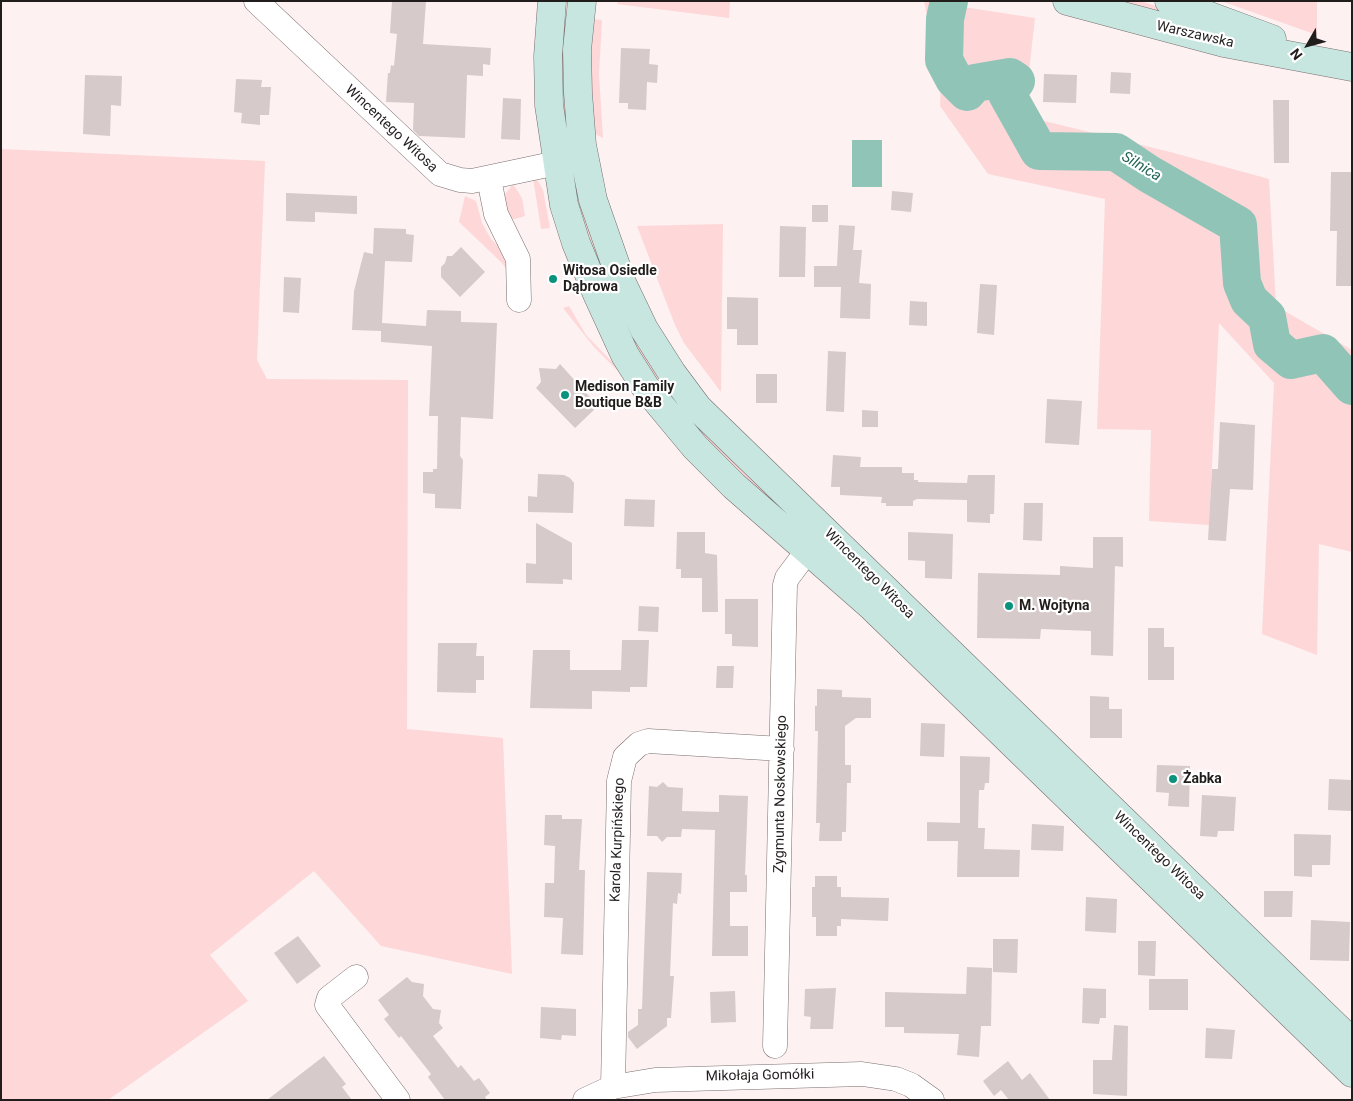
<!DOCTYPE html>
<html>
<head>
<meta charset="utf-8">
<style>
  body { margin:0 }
  #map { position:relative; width:1353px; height:1101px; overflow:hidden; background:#fdf1f1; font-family:Roboto,sans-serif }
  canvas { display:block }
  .frame { position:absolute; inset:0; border:2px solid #211d1d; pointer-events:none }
  .north { position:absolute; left:1283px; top:20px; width:50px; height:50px; -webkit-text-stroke:4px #fff; paint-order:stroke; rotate:232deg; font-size:14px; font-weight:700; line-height:20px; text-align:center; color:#211d1d }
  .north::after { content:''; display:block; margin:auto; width:18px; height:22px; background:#211d1d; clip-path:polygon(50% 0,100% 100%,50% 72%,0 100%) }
</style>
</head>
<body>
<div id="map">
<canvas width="1353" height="1101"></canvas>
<div class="frame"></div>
<div class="north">N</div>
</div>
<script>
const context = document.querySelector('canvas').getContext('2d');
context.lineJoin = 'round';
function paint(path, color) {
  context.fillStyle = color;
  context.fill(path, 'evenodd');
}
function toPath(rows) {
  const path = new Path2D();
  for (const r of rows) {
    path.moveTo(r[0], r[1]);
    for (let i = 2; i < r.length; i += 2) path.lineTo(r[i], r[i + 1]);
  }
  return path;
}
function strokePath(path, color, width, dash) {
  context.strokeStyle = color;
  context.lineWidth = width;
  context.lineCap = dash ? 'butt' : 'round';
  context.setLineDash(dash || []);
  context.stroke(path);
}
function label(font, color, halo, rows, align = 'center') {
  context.font = font + ' Roboto,sans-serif';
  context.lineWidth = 4.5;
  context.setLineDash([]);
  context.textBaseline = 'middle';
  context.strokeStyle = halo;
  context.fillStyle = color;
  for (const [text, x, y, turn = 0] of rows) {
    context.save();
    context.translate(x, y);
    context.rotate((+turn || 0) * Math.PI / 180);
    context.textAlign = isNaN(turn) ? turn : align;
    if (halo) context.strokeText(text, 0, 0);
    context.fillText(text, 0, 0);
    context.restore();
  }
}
paint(toPath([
  [618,1,730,1,729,18,617,4],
  [924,1,1035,18,1024,116,1170,152,1269,179,1276,306,1352,350,1352,552,1319,544,1317,655,1262,634,1274,383,1219,323,1209,525,1149,521,1151,430,1097,429,1105,199,988,174,940,106,941,82],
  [1111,1,1140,1,1229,29],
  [1221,1,1317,1,1317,35],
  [562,15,569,16,597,253,786,502,778,511,713,453,640,359,594,256,585,227,569,160,561,107],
  [591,19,602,20,599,74,603,138,593,133,589,88],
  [1,149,265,161,257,360,267,379,408,380,407,729,503,738,512,974,381,946,314,871,210,955,248,1001,108,1100,1,1100],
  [533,178,538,181,543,190,550,228,541,229],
  [513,184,522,198,525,216,508,221,503,197],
  [465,196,476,201,482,223,491,239,497,245,502,240,510,274,502,263,459,222],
  [723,224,721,392,684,343,675,325,637,226],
  [569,306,586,335,620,370,620,373,594,347,563,308]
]), '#fed7d8');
paint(toPath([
  [943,1,956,1,953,18,953,58,940,57,939,24],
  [852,140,882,140,882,187,852,187]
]), '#8fc4b7');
strokePath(toPath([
  [949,1,945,19,944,60,954,79,967,92,975,83,1010,77,1016,81,1007,94,1039,151,1116,152,1149,174,1238,225,1242,283,1249,300,1267,317,1272,344,1291,360,1323,353,1352,386]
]), '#8fc4b7', 38);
paint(toPath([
  [392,1,426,1,423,44,491,48,490,65,483,64,483,76,467,75,465,138,419,136,413,130,414,103,386,102,388,73,390,73,391,65,394,66,397,34,390,33],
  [621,48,650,49,649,64,658,65,657,83,647,82,646,110,628,109,628,103,619,103],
  [1111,72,1131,73,1130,94,1110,93],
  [1044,74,1077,75,1076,103,1043,102],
  [85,75,122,76,121,106,111,105,110,136,83,134],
  [236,79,262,80,261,87,271,87,269,115,260,115,260,125,241,123,242,113,234,112],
  [503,98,521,99,520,140,501,139],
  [1273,100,1289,100,1289,163,1274,163],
  [1331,172,1352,172,1352,286,1336,286,1337,231,1330,231],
  [892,191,913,193,911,212,891,210],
  [286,193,357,196,357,214,315,212,315,222,286,221],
  [812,205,828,205,828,222,812,222],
  [839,225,855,226,853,250,862,250,859,283,871,284,870,319,840,318,841,287,814,287,814,266,837,266],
  [780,226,806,227,805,277,779,277],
  [374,228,406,229,406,234,414,235,412,262,385,261,382,323,426,326,427,310,461,311,461,322,497,323,493,419,461,417,460,456,463,460,461,509,435,508,435,494,423,493,423,472,433,472,433,469,437,469,438,416,429,416,432,346,381,342,381,331,352,330,354,291,364,252,373,254],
  [461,247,485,272,460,297,441,277,441,267,445,263,447,256,452,256],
  [284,277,301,278,299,313,283,312],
  [980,284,997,285,994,335,977,333],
  [727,297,758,298,758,345,737,345,737,329,727,329],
  [910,301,927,302,927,326,909,325],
  [828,351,846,352,844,412,826,411],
  [560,364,598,406,575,428,536,388,541,382,539,368,556,369],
  [756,374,777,374,777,403,756,403],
  [1047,399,1082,401,1079,445,1045,443],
  [862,410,878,411,878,427,862,427],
  [1220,422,1255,425,1253,490,1230,489,1226,541,1208,540,1212,469,1218,469],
  [833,455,861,457,860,467,902,467,902,473,914,473,914,480,918,480,918,482,967,483,968,475,995,475,994,514,990,514,990,523,967,522,967,500,917,499,913,501,913,506,886,506,886,503,881,503,882,497,840,495,840,487,831,487],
  [538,474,564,475,570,478,574,483,573,513,528,512,528,496,537,497],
  [625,499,655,500,654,527,624,526],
  [1024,503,1043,503,1042,541,1023,540],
  [536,523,572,543,572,580,563,579,563,584,526,583,526,563,536,564],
  [677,532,705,532,705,553,717,555,718,612,702,612,702,578,681,578,681,569,676,569],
  [908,532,953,534,952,579,925,578,925,561,908,560],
  [1093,537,1123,537,1123,567,1115,566,1113,656,1091,655,1091,631,1041,629,1040,639,977,638,978,573,1060,575,1060,566,1093,568],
  [725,599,758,599,758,647,732,646,732,634,725,634],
  [639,606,659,607,658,632,638,631],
  [1148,628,1164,628,1164,647,1174,647,1174,680,1148,680],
  [622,640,649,640,647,687,630,687,630,692,592,691,592,709,530,708,533,650,570,650,570,670,621,670],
  [438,643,477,643,476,656,484,656,484,680,476,680,476,693,437,692],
  [717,666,734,666,733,688,716,688],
  [817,689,842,690,842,697,871,698,871,718,856,718,845,726,845,765,851,765,851,783,847,783,846,832,842,832,842,841,819,841,820,823,816,823,818,731,815,731,815,706,817,706],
  [1090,696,1109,697,1109,709,1122,709,1122,738,1090,738],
  [921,723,945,724,944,757,920,756],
  [960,756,990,757,989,783,985,783,984,790,979,790,978,828,985,828,984,849,1020,850,1019,877,957,877,958,841,927,841,927,822,960,823],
  [1157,765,1190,766,1189,807,1168,806,1169,793,1156,792],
  [1329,779,1352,780,1352,811,1328,810],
  [663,782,668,787,683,788,682,811,719,812,719,795,748,796,745,875,747,875,747,892,730,892,730,926,748,926,748,956,712,956,715,830,682,829,681,837,667,837,662,842,657,836,647,836,649,786,657,787],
  [1202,795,1236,797,1234,831,1218,831,1217,837,1200,836],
  [545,815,562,815,562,819,582,819,579,870,585,870,583,955,561,954,563,918,544,917,545,883,554,883,555,846,544,845],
  [1032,824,1064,826,1063,851,1031,850],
  [1294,834,1331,835,1330,865,1312,865,1312,877,1294,876],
  [647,872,682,873,681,894,678,893,677,904,673,903,670,976,674,976,671,1018,667,1018,667,1026,637,1049,628,1037,628,1032,638,1025,638,1009,642,1009],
  [815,876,837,876,837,887,841,887,841,897,889,898,888,921,841,919,841,926,837,926,837,936,816,936,816,917,812,917,812,887,815,887],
  [1264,891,1293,891,1292,917,1264,917],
  [1086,897,1117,899,1116,933,1085,931],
  [1311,920,1350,922,1349,961,1310,960],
  [298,936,321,966,297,984,274,953],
  [993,939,1018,939,1017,973,993,972],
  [1138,941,1156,941,1155,976,1138,975],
  [967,967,992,968,991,1026,981,1026,979,1057,957,1055,959,1034,904,1033,904,1027,885,1027,885,992,966,994],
  [407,977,412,982,424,984,423,996,433,1009,441,1010,439,1023,443,1028,433,1036,458,1068,461,1065,474,1081,479,1078,490,1093,485,1097,487,1100,445,1100,428,1077,431,1074,401,1036,399,1038,384,1019,389,1015,378,1000],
  [1149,979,1188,979,1188,1010,1149,1010],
  [836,988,833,1029,810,1029,811,1017,804,1016,805,989],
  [1083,988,1106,989,1106,1018,1100,1018,1099,1024,1082,1023],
  [735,991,736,1022,711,1023,710,992],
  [541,1007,576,1009,576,1036,562,1035,561,1040,540,1038],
  [1114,1025,1128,1026,1127,1096,1093,1094,1093,1060,1112,1060],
  [1206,1028,1235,1030,1232,1059,1205,1058],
  [324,1056,346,1084,342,1087,352,1100,267,1100],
  [1008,1061,1022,1080,1030,1073,1050,1100,1009,1100,1001,1090,994,1096,983,1081]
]), '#d6caca');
const minor = toPath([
  [256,1,440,174,460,180,472,181,557,163],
  [489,179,496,214,518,259,519,300],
  [356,977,329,998,327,1005,398,1100],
  [775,1046,785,585,787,578,808,550],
  [613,1087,619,781,625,757,639,744,648,741,782,749],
  [585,1100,613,1087,655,1080,862,1074,896,1079,911,1085,932,1100]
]);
const secondary = toPath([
  [552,1,548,56,549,105,564,205,576,243,597,294,625,355,646,388,695,447,734,486,870,605,1352,1073],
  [582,1,577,50,578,93,582,145,593,200,622,283,644,329,672,373,698,408,1352,1042],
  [1067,1,1224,43,1352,67],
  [1169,1,1272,39]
]);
strokePath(minor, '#796e6e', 25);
strokePath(secondary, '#796e6e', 29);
strokePath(minor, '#fff', 24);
strokePath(secondary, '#c7e6e0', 28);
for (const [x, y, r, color] of [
  [553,279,5,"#09937d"],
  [565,395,5,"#09937d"],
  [1009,606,5,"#09937d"],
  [1173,779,5,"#09937d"]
]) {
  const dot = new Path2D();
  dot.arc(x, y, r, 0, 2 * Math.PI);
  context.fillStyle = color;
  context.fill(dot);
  strokePath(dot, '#fff', 2);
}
label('14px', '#211d1d', '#fff', [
  ["Warszawska",1195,35,13],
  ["Wincentego Witosa",391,129,43],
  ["Wincentego Witosa",869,574,45],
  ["Zygmunta Noskowskiego",781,794,-89],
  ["Karola Kurpińskiego",618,840,-88],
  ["Wincentego Witosa",1159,856,44],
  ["Mikołaja Gomółki",760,1076,-1]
]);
label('bold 14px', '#211d1d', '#fff', [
  ["Witosa Osiedle",563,271],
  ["Dąbrowa",563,287],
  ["Medison Family",575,387],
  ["Boutique B&B",575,403],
  ["M. Wojtyna",1019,606],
  ["Żabka",1183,779]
], 'left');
label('italic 15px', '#216457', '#fff', [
  ["Silnica",1141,167,31]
]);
</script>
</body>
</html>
